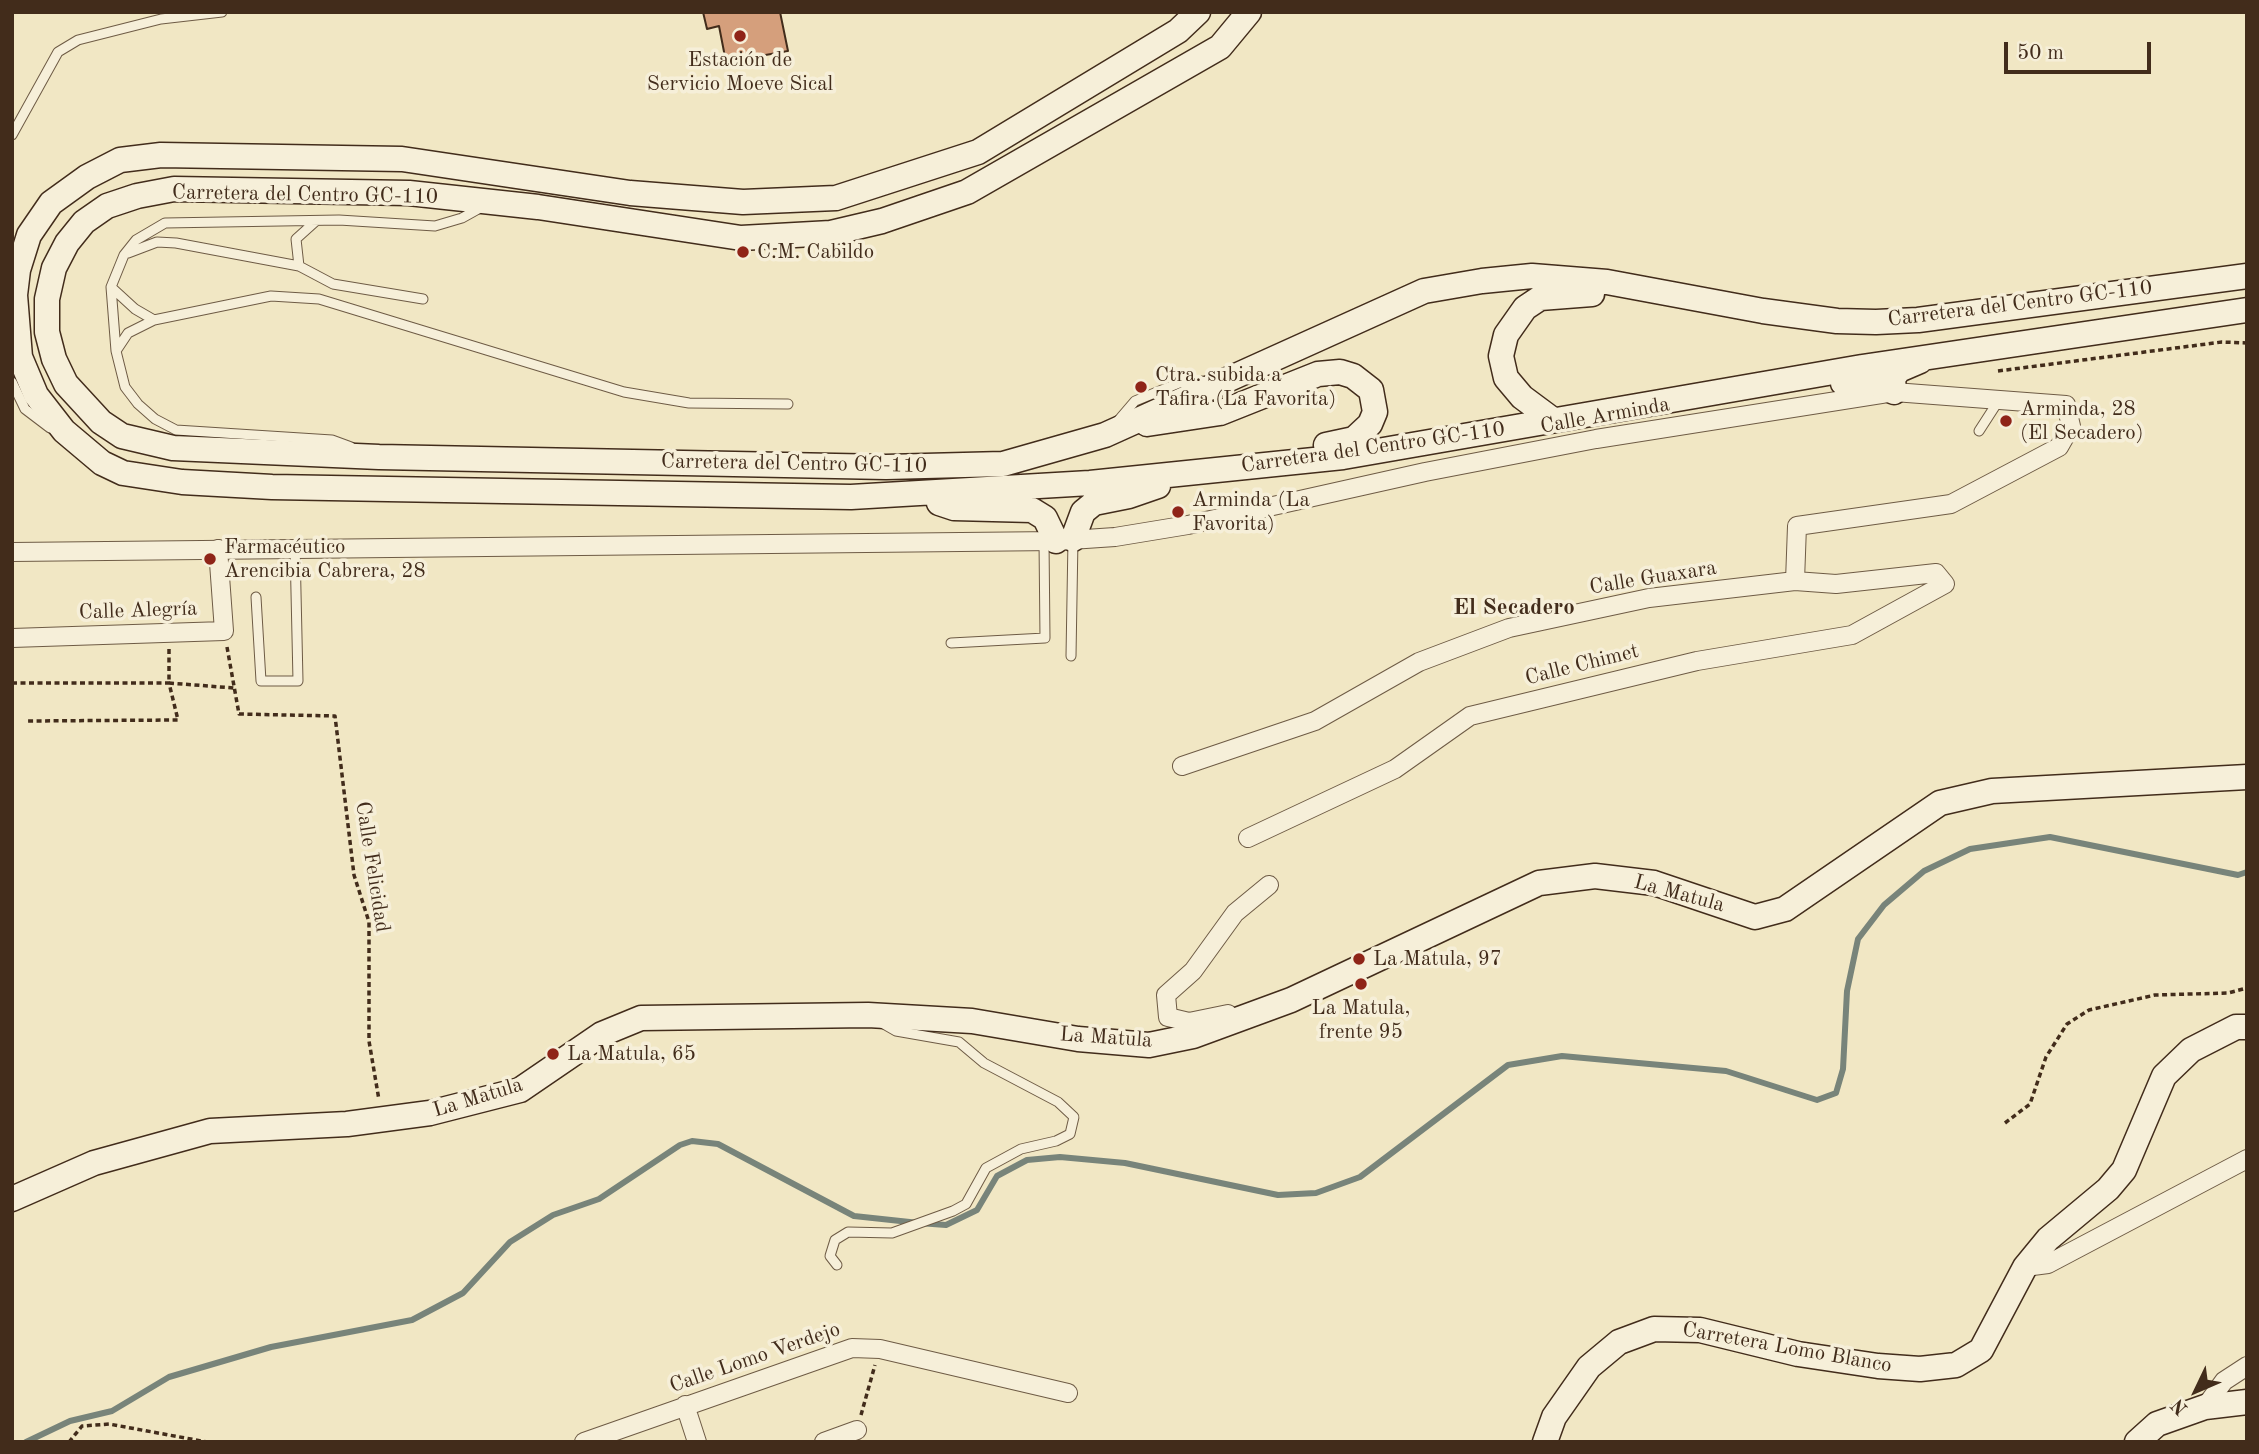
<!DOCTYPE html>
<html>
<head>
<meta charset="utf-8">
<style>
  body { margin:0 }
  #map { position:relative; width:2259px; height:1454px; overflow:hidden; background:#f1e7c4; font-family:"Old Standard TT",serif }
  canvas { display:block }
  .frame { position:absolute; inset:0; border:14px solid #422c1b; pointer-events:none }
  .north { position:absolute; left:2161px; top:1356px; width:70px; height:70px; -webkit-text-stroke:5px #f6efd9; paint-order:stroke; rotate:226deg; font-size:19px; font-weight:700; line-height:28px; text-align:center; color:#422c1b }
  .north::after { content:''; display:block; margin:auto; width:24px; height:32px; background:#422c1b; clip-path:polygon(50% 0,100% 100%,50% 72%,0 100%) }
  .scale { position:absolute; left:2004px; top:42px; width:147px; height:32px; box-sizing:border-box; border:4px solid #422c1b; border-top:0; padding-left:9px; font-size:21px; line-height:24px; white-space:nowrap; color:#422c1b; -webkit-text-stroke:5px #f6efd9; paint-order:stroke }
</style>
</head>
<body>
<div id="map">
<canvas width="2259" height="1454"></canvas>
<div class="frame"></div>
<div class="north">N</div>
<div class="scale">50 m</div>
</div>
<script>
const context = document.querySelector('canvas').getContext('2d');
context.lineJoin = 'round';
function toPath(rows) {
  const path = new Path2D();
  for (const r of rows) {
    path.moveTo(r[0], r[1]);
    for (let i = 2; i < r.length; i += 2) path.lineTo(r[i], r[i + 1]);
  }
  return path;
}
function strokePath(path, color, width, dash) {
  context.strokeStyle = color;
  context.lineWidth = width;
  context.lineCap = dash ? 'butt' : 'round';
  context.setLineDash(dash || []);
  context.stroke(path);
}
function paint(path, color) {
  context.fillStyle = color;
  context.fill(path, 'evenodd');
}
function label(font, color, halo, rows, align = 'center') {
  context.font = font + ' "Old Standard TT",serif';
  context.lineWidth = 7;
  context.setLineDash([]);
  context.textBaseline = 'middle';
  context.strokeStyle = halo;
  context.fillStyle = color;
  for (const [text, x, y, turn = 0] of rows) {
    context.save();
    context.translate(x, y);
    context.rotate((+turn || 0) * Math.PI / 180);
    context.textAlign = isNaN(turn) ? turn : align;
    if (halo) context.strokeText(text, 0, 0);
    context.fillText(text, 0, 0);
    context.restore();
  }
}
strokePath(toPath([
  [26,1442,70,1421,112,1411,169,1377,271,1347,412,1320,463,1293,510,1242,553,1215,599,1199,680,1145,692,1141,718,1144,854,1216,919,1223,946,1225,977,1210,997,1176,1027,1160,1060,1157,1125,1163,1278,1195,1316,1193,1360,1177,1508,1065,1562,1056,1726,1071,1817,1100,1836,1093,1843,1069,1847,991,1858,939,1884,905,1924,871,1970,849,2050,837,2238,875,2247,872]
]), '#78847a', 6);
const building = toPath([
  [703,12,780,12,788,51,726,62,719,26,707,29,703,12]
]);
paint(building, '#d59f7c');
strokePath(building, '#422c1b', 2);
const lane = toPath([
  [12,135,58,52,78,40,161,19,222,12],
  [128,253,157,242,176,243,299,266,333,284,423,299],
  [299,266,296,239,316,221],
  [111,287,135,309,154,320],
  [116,351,111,287,124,255,136,240,165,223,339,220,435,226,462,218,480,208],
  [12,382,25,409,50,428],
  [1117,422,1135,401,1179,383,1202,381],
  [1979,431,1999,400],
  [351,447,332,440,176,430,155,419,138,404,125,387,116,351,128,333,154,320,271,296,319,299,624,392,689,403,788,404],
  [256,597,261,681,298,681,295,548],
  [951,643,1045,638,1044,541],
  [1071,656,1073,539],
  [837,1265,830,1256,835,1240,848,1232,892,1233,953,1211,966,1204,986,1168,1021,1149,1056,1141,1070,1134,1074,1117,1058,1102,984,1063,959,1042,896,1031,882,1023]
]);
const street = toPath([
  [12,552,1056,541,1115,537,1188,525,1425,472,1596,439,1894,392,2066,405,2071,426,2059,447,1951,504,1797,526,1795,581],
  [12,638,224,631,218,549],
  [1182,766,1315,721,1419,662,1509,628,1649,598,1795,581,1836,584,1936,573,1945,584,1852,635,1697,661,1470,716,1395,769,1248,838],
  [1228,1014,1189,1022,1168,1017,1166,995,1193,971,1235,913,1269,885],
  [2025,1267,2048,1264,2247,1159],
  [685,1405,697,1442],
  [2205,1407,2224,1381,2247,1366],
  [584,1442,852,1348,880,1349,1068,1393],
  [824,1442,857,1430]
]);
const secondary = toPath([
  [1198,12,1178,31,978,152,836,198,743,202,630,193,402,159,161,155,120,160,87,177,51,203,29,235,18,270,15,295,20,357,36,395,64,431,102,463,123,473,182,482,272,487,851,497,1090,483,1343,457,1862,367,2247,310],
  [1249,12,1220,47,967,192,882,221,831,233,741,238,538,207,409,193,174,189,137,196,107,206,84,222,67,243,54,268,47,299,47,332,54,359,66,384,101,422,122,436,173,448,379,457,886,467,1003,464,1105,435,1424,291,1482,281,1532,276,1607,282,1763,311,1837,321,1876,322,1918,320,2247,276],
  [1843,383,1874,382,1894,392,1893,378,1899,370,1920,361],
  [1553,420,1522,397,1506,378,1501,356,1506,335,1525,308,1540,298,1592,294],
  [1147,424,1220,413,1318,374,1340,372,1353,376,1371,390,1375,412,1370,424,1354,439,1326,445],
  [939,503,954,508,1032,510,1045,518,1056,541],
  [1073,539,1083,512,1094,503,1129,496,1158,486],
  [12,1199,94,1163,210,1131,347,1124,430,1113,520,1090,602,1034,641,1018,868,1015,972,1021,1078,1039,1149,1045,1193,1036,1291,1000,1539,883,1595,876,1654,883,1755,917,1785,909,1940,803,1992,791,2247,777],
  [1545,1442,1554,1417,1589,1367,1619,1342,1654,1329,1700,1330,1798,1354,1878,1366,1920,1369,1956,1365,1981,1350,2025,1267,2048,1239,2108,1189,2124,1170,2164,1076,2191,1050,2236,1027,2247,1027],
  [2137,1442,2157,1424,2205,1407,2247,1402]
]);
strokePath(lane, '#6e5b45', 11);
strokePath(street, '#6e5b45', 20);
strokePath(secondary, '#422c1b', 27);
strokePath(toPath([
  [1998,371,2222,342,2247,343],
  [227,647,239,714,335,716,354,875,369,922,369,1041,379,1100],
  [169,649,169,683,234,688],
  [12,683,169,683,178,720,27,721],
  [2005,1123,2030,1104,2046,1057,2067,1024,2089,1010,2155,995,2228,993,2247,988],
  [861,1415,875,1365],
  [69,1442,82,1426,109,1424,207,1442]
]), '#422c1b', 3.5, [5, 3.5]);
strokePath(lane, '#f6efd9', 9);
strokePath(street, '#f6efd9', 18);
strokePath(secondary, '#f6efd9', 24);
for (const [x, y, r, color] of [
  [740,36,7,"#8f2418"],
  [743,252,7,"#8f2418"],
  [1141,387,7,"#8f2418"],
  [2006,421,7,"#8f2418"],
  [1178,512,7,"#8f2418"],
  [210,559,7,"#8f2418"],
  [1359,959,7,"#8f2418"],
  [1361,984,7,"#8f2418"],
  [553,1054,7,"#8f2418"]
]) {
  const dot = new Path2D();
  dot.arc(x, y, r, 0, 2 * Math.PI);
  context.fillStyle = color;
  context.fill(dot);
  strokePath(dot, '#f6efd9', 2.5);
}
label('21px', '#422c1b', '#f6efd9', [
  ["Estación de",740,60,"center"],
  ["Servicio Moeve Sical",740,84,"center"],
  ["C.M. Cabildo",757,252],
  ["Ctra. subida a",1155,375],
  ["Tafira (La Favorita)",1155,399],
  ["Arminda, 28",2020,409],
  ["(El Secadero)",2020,433],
  ["Arminda (La",1192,500],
  ["Favorita)",1192,524],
  ["Farmacéutico",224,547],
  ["Arencibia Cabrera, 28",224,571],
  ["La Matula, 97",1373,959],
  ["La Matula,",1361,1008,"center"],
  ["frente 95",1361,1032,"center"],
  ["La Matula, 65",567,1054]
], 'left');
label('21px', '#422c1b', '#f6efd9', [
  ["Carretera del Centro GC-110",305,195,1],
  ["Carretera del Centro GC-110",2020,304,-7],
  ["Calle Arminda",1605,416,-10],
  ["Carretera del Centro GC-110",1373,448,-8],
  ["Carretera del Centro GC-110",794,464,1],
  ["Calle Guaxara",1653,578,-9],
  ["Calle Alegría",138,611,-2],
  ["Calle Chimet",1582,665,-14],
  ["Calle Felicidad",372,867,81],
  ["La Matula",1679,894,15],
  ["La Matula",1106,1038,4],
  ["La Matula",478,1098,-17],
  ["Carretera Lomo Blanco",1787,1348,10],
  ["Calle Lomo Verdejo",755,1358,-19]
]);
label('bold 23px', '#422c1b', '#f6efd9', [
  ["El Secadero",1514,608]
]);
</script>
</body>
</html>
